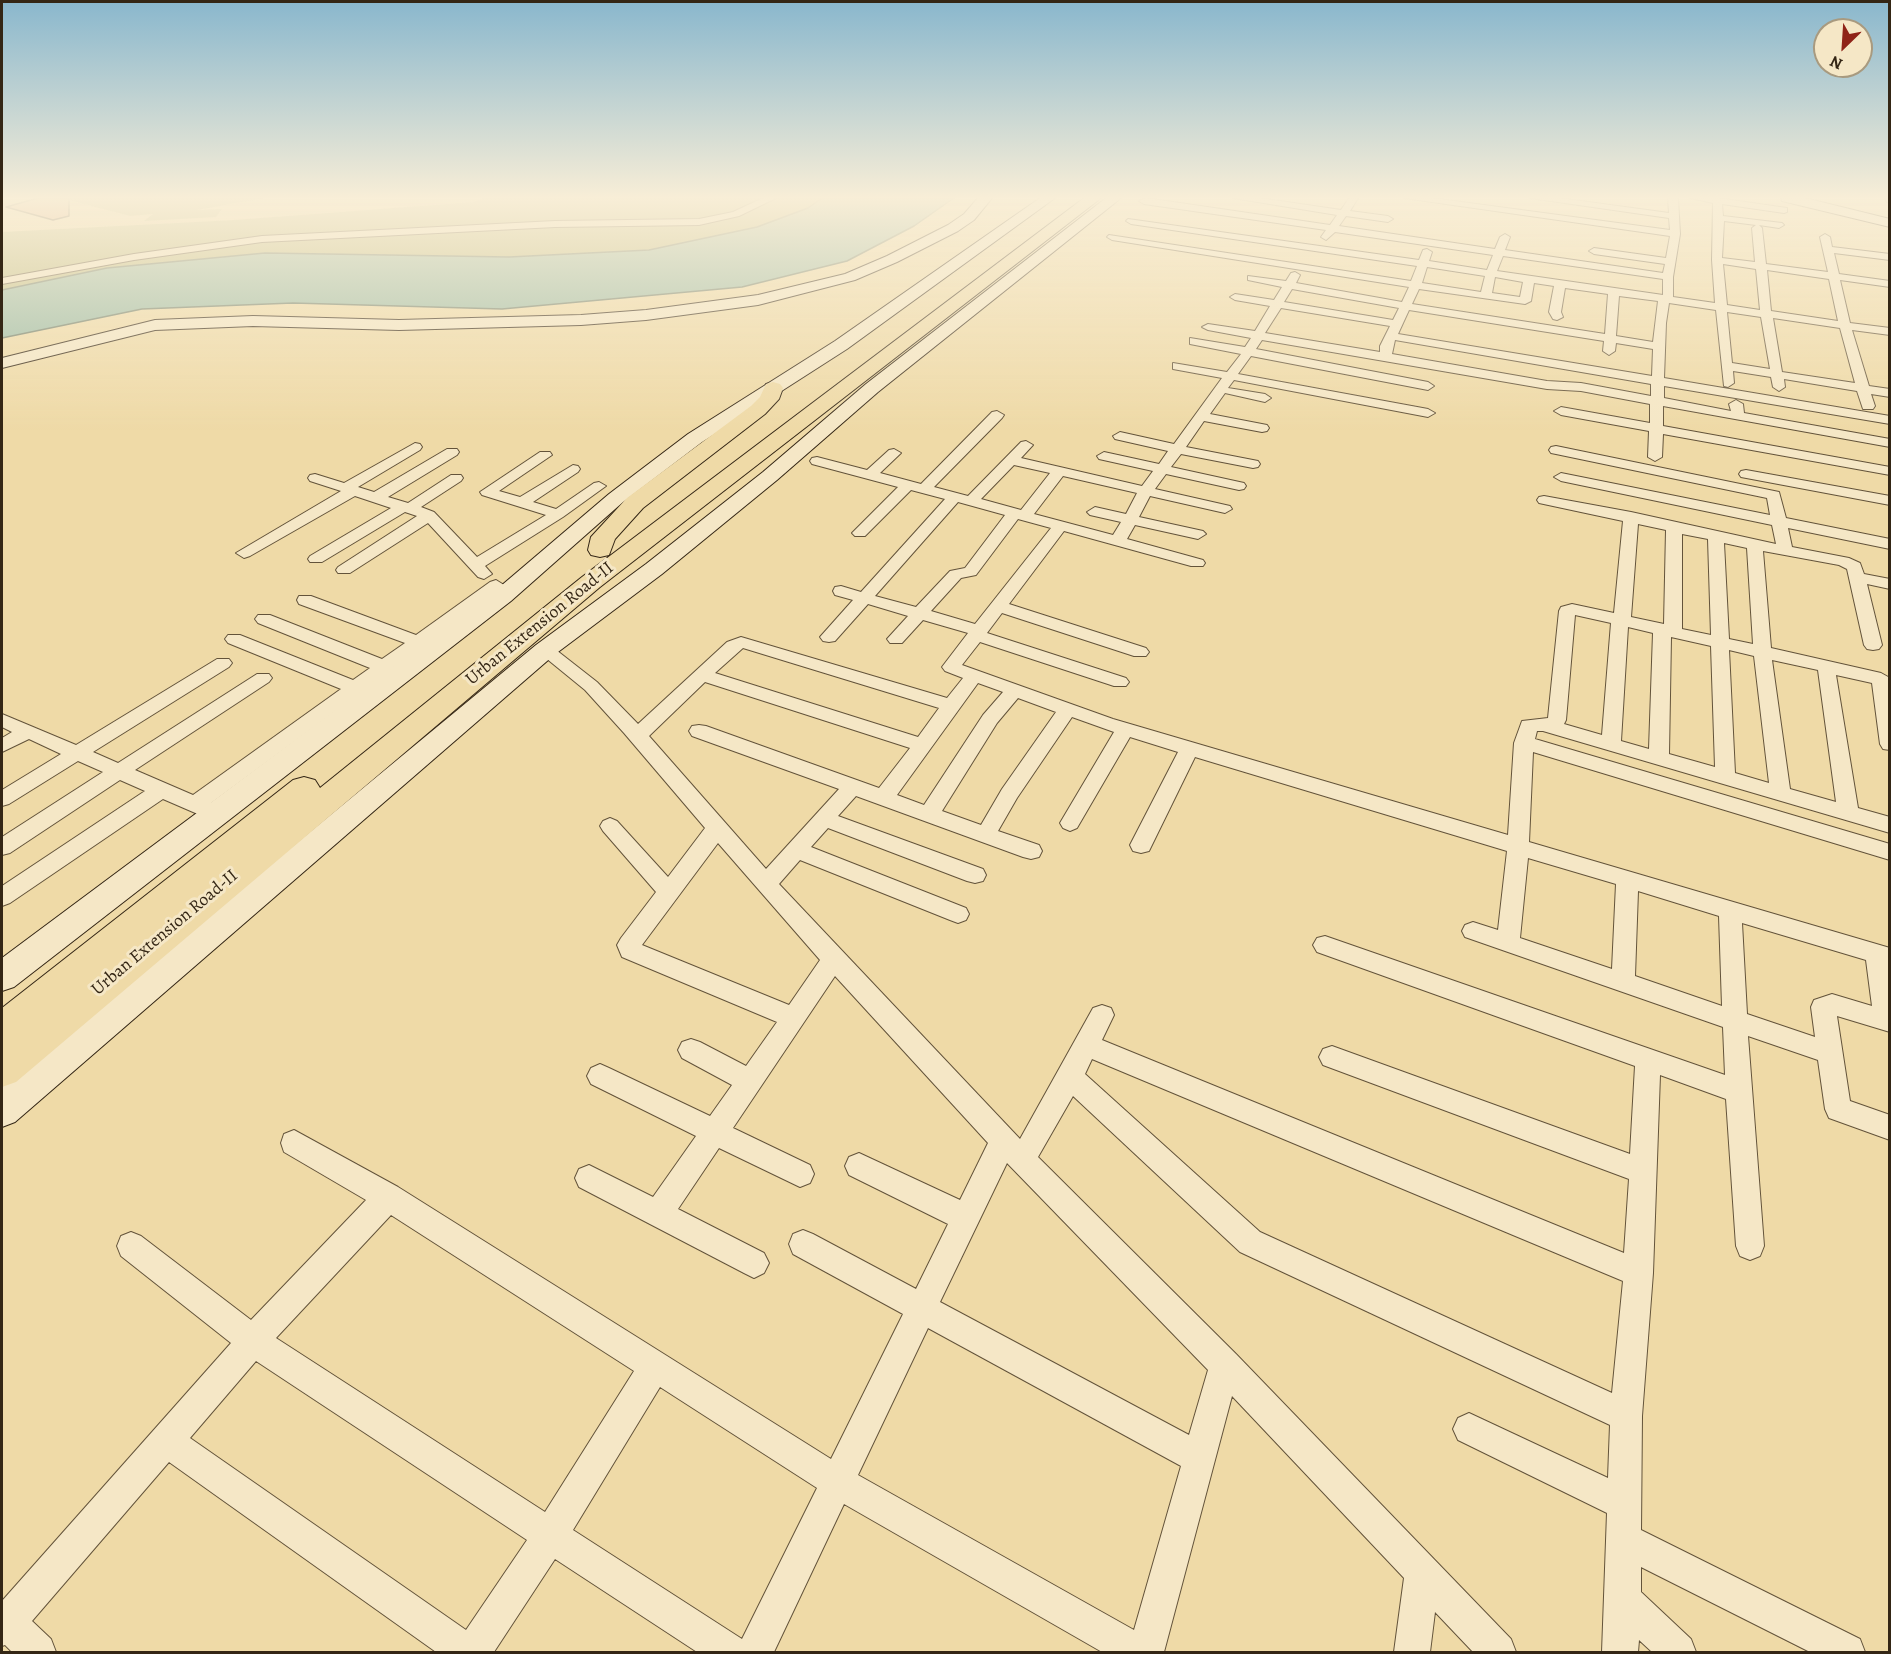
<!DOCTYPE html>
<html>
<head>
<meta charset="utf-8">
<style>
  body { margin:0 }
  #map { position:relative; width:1891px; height:1654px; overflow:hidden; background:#efdaa7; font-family:Alegreya,serif }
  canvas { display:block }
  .frame { position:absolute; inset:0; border:3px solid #342615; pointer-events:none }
  .north { position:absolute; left:1813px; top:18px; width:60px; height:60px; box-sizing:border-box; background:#f5e7c6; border:2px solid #a89a7f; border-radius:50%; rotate:205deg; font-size:16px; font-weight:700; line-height:24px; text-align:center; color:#342615 }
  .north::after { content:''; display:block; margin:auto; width:21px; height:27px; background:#8f2418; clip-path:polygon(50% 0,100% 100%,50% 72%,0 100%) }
</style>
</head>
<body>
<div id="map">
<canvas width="1891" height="1654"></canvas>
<div class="frame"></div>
<div class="north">N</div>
</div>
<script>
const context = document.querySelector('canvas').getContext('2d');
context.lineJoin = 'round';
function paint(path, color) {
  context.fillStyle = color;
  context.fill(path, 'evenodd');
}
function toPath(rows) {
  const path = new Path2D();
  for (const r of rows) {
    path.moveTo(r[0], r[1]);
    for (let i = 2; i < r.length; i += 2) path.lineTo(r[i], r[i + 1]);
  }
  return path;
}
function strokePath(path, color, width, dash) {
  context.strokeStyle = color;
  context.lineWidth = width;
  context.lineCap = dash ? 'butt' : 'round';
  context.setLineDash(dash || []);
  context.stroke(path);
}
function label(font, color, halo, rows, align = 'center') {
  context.font = font + ' Alegreya,serif';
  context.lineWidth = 6;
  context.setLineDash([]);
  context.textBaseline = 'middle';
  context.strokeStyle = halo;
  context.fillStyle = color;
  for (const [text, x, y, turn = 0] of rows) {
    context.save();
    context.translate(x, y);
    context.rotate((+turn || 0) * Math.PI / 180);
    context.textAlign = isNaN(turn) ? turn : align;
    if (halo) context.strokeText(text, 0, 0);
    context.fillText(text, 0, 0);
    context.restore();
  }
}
paint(toPath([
  [61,198,265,198,197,210,222,209,216,217,144,221,153,214,130,216],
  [483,198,822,198,808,208,757,227,649,250,509,257,265,253,107,268,2,290,2,232,234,220,474,202]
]), '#c0bd83');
const water = toPath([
  [822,198,954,198,914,226,847,261,742,287,502,309,293,303,142,309,2,338,2,290,107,268,265,253,509,257,649,250,757,227,808,208,822,198]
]);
paint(water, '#9abba5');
strokePath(water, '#717f6b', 1.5);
const building = toPath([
  [38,198,69,198,69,216,53,220,6,207,38,198]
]);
paint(building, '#e2a27b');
strokePath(building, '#342615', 1.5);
const street = toPath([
  [763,198,776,198,739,216,699,225,555,227,262,242,134,260,2,284,2,278,134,254,262,236,555,221,699,219,733,212,763,198],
  [1146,198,1330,225,1337,215,1233,198,1260,198,1341,210,1349,198,1358,198,1350,211,1388,216,1393,219,1388,222,1346,216,1339,226,1495,249,1500,237,1505,234,1510,237,1505,250,1663,273,1665,264,1594,254,1589,251,1594,248,1666,258,1670,236,1404,198,1432,198,1670,230,1669,218,1530,198,1559,198,1669,213,1668,198,1678,198,1680,234,1673,277,1673,297,1715,303,1712,260,1713,203,1690,198,1718,198,1787,208,1787,212,1784,213,1722,204,1723,216,1782,223,1784,225,1779,228,1759,225,1762,228,1766,264,1828,272,1820,237,1825,234,1830,237,1832,247,1890,254,1890,260,1834,253,1839,274,1890,281,1890,287,1840,280,1850,323,1890,328,1890,335,1852,330,1869,386,1890,389,1890,397,1871,394,1875,406,1873,409,1863,409,1857,391,1784,379,1785,387,1779,391,1773,387,1771,377,1733,371,1734,383,1728,387,1724,386,1716,310,1669,303,1666,323,1664,378,1890,416,1890,424,1664,386,1664,398,1731,411,1729,404,1736,400,1743,404,1744,413,1890,439,1890,447,1663,406,1663,426,1890,467,1890,475,1663,434,1662,457,1655,461,1648,457,1649,431,1561,415,1554,411,1561,407,1650,423,1650,404,1581,391,1547,389,1262,340,1256,349,1428,382,1434,386,1428,390,1251,356,1238,374,1428,409,1435,413,1428,417,1234,380,1228,388,1265,394,1271,398,1265,402,1225,393,1210,414,1267,425,1269,428,1267,431,1262,432,1204,421,1186,447,1258,461,1260,464,1258,467,1253,468,1181,454,1171,467,1244,483,1246,486,1244,489,1239,490,1166,474,1155,489,1230,506,1232,509,1225,513,1150,496,1139,517,1203,531,1206,534,1198,539,1135,525,1127,539,1203,560,1205,563,1203,566,1191,566,1064,531,1009,604,1146,648,1149,652,1146,656,1134,656,1002,613,987,633,1126,678,1129,682,1126,686,1114,686,980,642,962,665,1113,719,1508,835,1514,743,1522,721,1548,718,1559,611,1561,607,1572,604,1614,613,1623,521,1539,503,1537,500,1539,497,1544,496,1631,512,1776,544,1772,525,1561,481,1554,477,1561,473,1770,515,1767,498,1556,454,1551,453,1549,450,1551,447,1556,446,1779,492,1786,518,1890,539,1890,549,1788,528,1792,547,1849,558,1860,563,1864,574,1890,579,1890,589,1867,584,1882,645,1879,649,1873,650,1867,649,1864,645,1847,569,1839,565,1763,551,1771,648,1881,673,1890,678,1890,750,1883,749,1880,744,1872,683,1836,675,1858,808,1890,817,1890,833,1543,731,1537,731,1535,739,1890,844,1890,860,1533,752,1529,842,1890,948,1890,1032,1837,1016,1850,1101,1890,1115,1890,1140,1829,1118,1825,1109,1818,1060,1748,1036,1764,1246,1760,1256,1750,1260,1740,1256,1736,1246,1726,1099,1660,1075,1653,1273,1642,1416,1641,1530,1860,1639,1865,1652,1810,1652,1641,1567,1641,1592,1691,1639,1696,1652,1652,1652,1639,1640,1638,1652,1602,1652,1607,1513,1458,1440,1453,1429,1458,1418,1469,1413,1608,1478,1610,1425,1240,1252,1073,1096,1038,1157,1236,1354,1511,1639,1516,1652,1473,1652,1435,1612,1430,1652,1394,1652,1404,1578,1232,1396,1164,1652,1102,1652,844,1504,774,1652,697,1652,555,1559,494,1652,436,1652,169,1462,32,1621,51,1639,56,1652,12,1652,5,1645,2,1646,2,1601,231,1343,121,1256,117,1246,121,1236,131,1232,141,1236,251,1320,366,1200,284,1152,281,1143,284,1134,294,1130,398,1187,831,1459,903,1314,793,1254,789,1244,793,1234,803,1230,813,1234,916,1289,948,1224,849,1175,845,1166,849,1157,859,1153,960,1200,988,1143,835,976,733,1128,810,1165,814,1174,810,1183,800,1187,719,1148,678,1209,764,1253,769,1263,764,1273,754,1278,744,1273,579,1187,575,1178,579,1169,589,1165,653,1197,696,1136,591,1084,587,1076,591,1068,600,1064,609,1068,710,1116,732,1085,682,1058,678,1050,682,1042,691,1039,700,1042,746,1066,777,1022,622,957,617,945,621,938,656,892,603,831,600,826,603,821,610,818,617,821,668,877,705,828,624,733,585,690,536,650,539,646,551,646,597,682,638,724,727,642,741,637,947,698,963,678,945,671,942,667,968,633,923,620,902,643,890,643,887,639,908,616,868,604,835,641,829,642,823,641,820,637,853,600,835,595,833,591,835,587,841,586,861,592,945,499,911,490,865,536,855,536,852,533,898,487,812,464,810,461,812,458,817,457,867,470,889,450,894,449,901,453,880,473,921,484,992,412,997,411,1004,415,1002,418,934,487,968,496,1021,442,1026,441,1033,445,1021,458,1142,486,1153,471,1099,459,1097,456,1104,452,1159,464,1168,451,1115,439,1113,436,1120,432,1174,444,1222,378,1173,369,1173,363,1227,372,1241,354,1190,344,1190,338,1245,347,1251,338,1208,330,1202,327,1208,324,1255,331,1270,306,1235,300,1230,297,1235,294,1274,300,1282,287,1248,280,1248,276,1286,281,1291,273,1295,272,1300,275,1296,283,1402,302,1409,287,1112,240,1107,237,1109,235,1411,281,1417,266,1131,224,1126,221,1128,219,1419,260,1423,250,1427,249,1432,252,1429,261,1487,270,1493,255,1335,232,1326,240,1321,237,1326,230,1144,204,1139,201,1146,198],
  [1724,221,1756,225,1752,228,1755,262,1722,258,1724,221],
  [1503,256,1663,279,1663,295,1497,271,1503,256],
  [1723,264,1756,269,1760,310,1727,305,1723,264],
  [1427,267,1485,276,1481,292,1422,283,1427,267],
  [1767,270,1829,279,1838,321,1771,311,1767,270],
  [1495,277,1523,282,1520,297,1492,293,1495,277],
  [1534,283,1554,286,1549,312,1553,319,1557,320,1563,317,1561,312,1565,288,1608,294,1605,334,1412,304,1419,289,1525,304,1531,301,1534,283],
  [1292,289,1399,308,1393,320,1284,302,1292,289],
  [1619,296,1658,301,1653,342,1616,336,1619,296],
  [1281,308,1390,326,1380,346,1380,352,1265,333,1281,308],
  [1409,310,1604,341,1603,351,1609,355,1615,351,1616,343,1653,349,1652,376,1398,334,1409,310],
  [1727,312,1761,317,1770,369,1732,363,1727,312],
  [1773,318,1840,328,1855,383,1782,372,1773,318],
  [1395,340,1651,384,1651,396,1581,383,1547,381,1392,354,1395,340],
  [1014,465,1050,473,1021,510,981,499,1014,465],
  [1063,476,1137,493,1126,514,1095,507,1087,512,1090,515,1121,522,1113,535,1034,514,1063,476],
  [958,502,1005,515,965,568,950,571,916,607,875,596,958,502],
  [1018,519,1051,528,975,624,931,611,961,578,976,575,1018,519],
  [1638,524,1666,530,1664,624,1631,617,1638,524],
  [1682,534,1708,539,1711,635,1682,629,1682,534],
  [1724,543,1747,548,1753,644,1729,639,1724,543],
  [1575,615,1611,623,1602,735,1564,724,1566,720,1575,615],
  [1628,627,1653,633,1649,749,1621,741,1628,627],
  [1671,637,1711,646,1715,767,1669,754,1671,637],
  [743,648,939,708,918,737,715,673,743,648],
  [1729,650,1754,656,1769,783,1735,773,1729,650],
  [1772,660,1818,670,1836,802,1790,789,1772,660],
  [705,682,910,748,879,788,706,726,699,725,692,726,689,731,692,736,839,789,766,869,649,736,705,682],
  [978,683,1003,692,983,715,924,805,897,795,978,683],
  [1018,698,1056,712,1002,789,981,825,942,811,997,723,1018,698],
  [1072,717,1114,732,1060,823,1063,828,1070,831,1077,828,1130,737,1178,752,1130,845,1133,851,1141,853,1149,851,1195,757,1507,851,1498,930,1473,922,1465,925,1462,931,1465,937,1723,1027,1725,1075,1325,936,1317,938,1313,945,1317,952,1635,1066,1630,1154,1332,1046,1323,1049,1319,1057,1323,1065,1629,1179,1624,1253,1102,1040,1114,1015,1111,1008,1102,1005,1093,1008,1020,1139,779,884,800,860,950,920,958,923,966,920,969,914,966,908,811,847,828,828,967,881,975,883,983,881,986,875,983,869,838,816,856,796,1023,857,1031,859,1039,857,1042,851,1039,845,998,831,1017,798,1072,717],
  [718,843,820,960,789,1005,642,945,718,843],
  [1528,858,1616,884,1612,969,1520,938,1528,858],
  [1638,891,1719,916,1722,1006,1635,976,1638,891],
  [1742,923,1866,960,1872,1006,1832,994,1814,1000,1811,1007,1815,1037,1747,1014,1742,923],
  [1092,1059,1623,1281,1612,1393,1260,1232,1085,1074,1092,1059],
  [1007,1163,1208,1370,1189,1435,940,1302,1007,1163],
  [391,1215,634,1371,545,1512,276,1338,391,1215],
  [928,1328,1181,1466,1134,1630,858,1475,928,1328],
  [256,1361,527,1540,466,1630,190,1438,256,1361],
  [660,1387,817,1488,742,1639,573,1530,660,1387],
  [1885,198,1890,198,1890,203,1887,202,1885,198],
  [415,443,420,444,422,447,420,450,358,487,374,492,447,449,457,449,459,452,457,455,388,497,408,503,451,475,461,475,463,478,461,481,421,507,434,512,477,557,546,515,482,495,480,492,540,452,550,452,552,455,499,491,520,497,573,465,578,466,580,469,578,472,533,502,556,509,594,483,599,482,606,486,563,517,485,566,492,574,484,579,478,577,428,523,350,573,338,573,336,570,338,567,417,516,405,512,322,562,310,562,308,559,310,556,391,508,355,496,250,556,244,558,236,553,341,491,310,481,308,478,310,475,315,474,344,483,415,443],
  [1746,470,1890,496,1890,505,1741,477,1739,474,1741,471,1746,470],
  [496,580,504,585,511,596,509,600,497,600,494,594,211,803,217,810,214,815,207,817,200,815,163,799,10,903,2,906,2,886,145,791,120,780,10,853,2,855,2,837,103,772,78,761,9,804,2,806,2,790,61,754,29,739,2,752,2,738,12,732,2,727,2,714,76,745,217,659,229,659,232,663,229,667,93,752,118,763,257,674,269,674,272,678,269,682,135,770,193,795,341,689,228,643,225,639,228,635,240,635,353,680,370,668,258,623,255,619,258,615,270,615,382,659,405,643,299,604,297,600,299,596,311,596,416,635,490,582,496,580]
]);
const secondary = toPath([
  [978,198,992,198,974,220,958,231,897,262,855,280,758,305,646,320,581,325,399,330,253,326,155,330,2,368,2,358,155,320,253,316,399,320,581,315,646,310,758,295,845,274,887,256,948,225,964,214,978,198],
  [1040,198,1055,198,847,349,702,442,623,502,511,601,14,987,2,991,2,958,495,591,609,494,688,434,835,341,1040,198],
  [1106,198,1121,198,878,392,777,480,662,574,554,655,15,1122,2,1127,2,1087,536,645,646,564,763,472,866,384,1106,198],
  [1781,198,1805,198,1890,219,1890,227,1782,201,1781,198]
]);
const highway = toPath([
  [1084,198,1101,198,600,587,16,1082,2,1087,2,1008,293,780,304,777,315,780,320,788,582,577,1084,198],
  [773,382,780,384,783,388,779,399,765,414,643,508,615,539,609,555,600,557,591,555,588,550,591,537,627,498,751,406,760,397,766,384,773,382]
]);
strokePath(street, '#63533a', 2);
strokePath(secondary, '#342615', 2);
strokePath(highway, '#342615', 2);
paint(street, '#f5e7c6');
paint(secondary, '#f5e7c6');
paint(highway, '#efdaa7');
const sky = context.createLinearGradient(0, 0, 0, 430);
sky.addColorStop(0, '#89b7cd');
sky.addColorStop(0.46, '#f8eed7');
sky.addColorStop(1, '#f8eed700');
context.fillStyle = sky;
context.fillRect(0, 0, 1891, 430);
label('18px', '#342615', '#f5e7c6', [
  ["Urban Extension Road-II",540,624,-39],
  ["Urban Extension Road-II",165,933,-40]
]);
</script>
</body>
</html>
